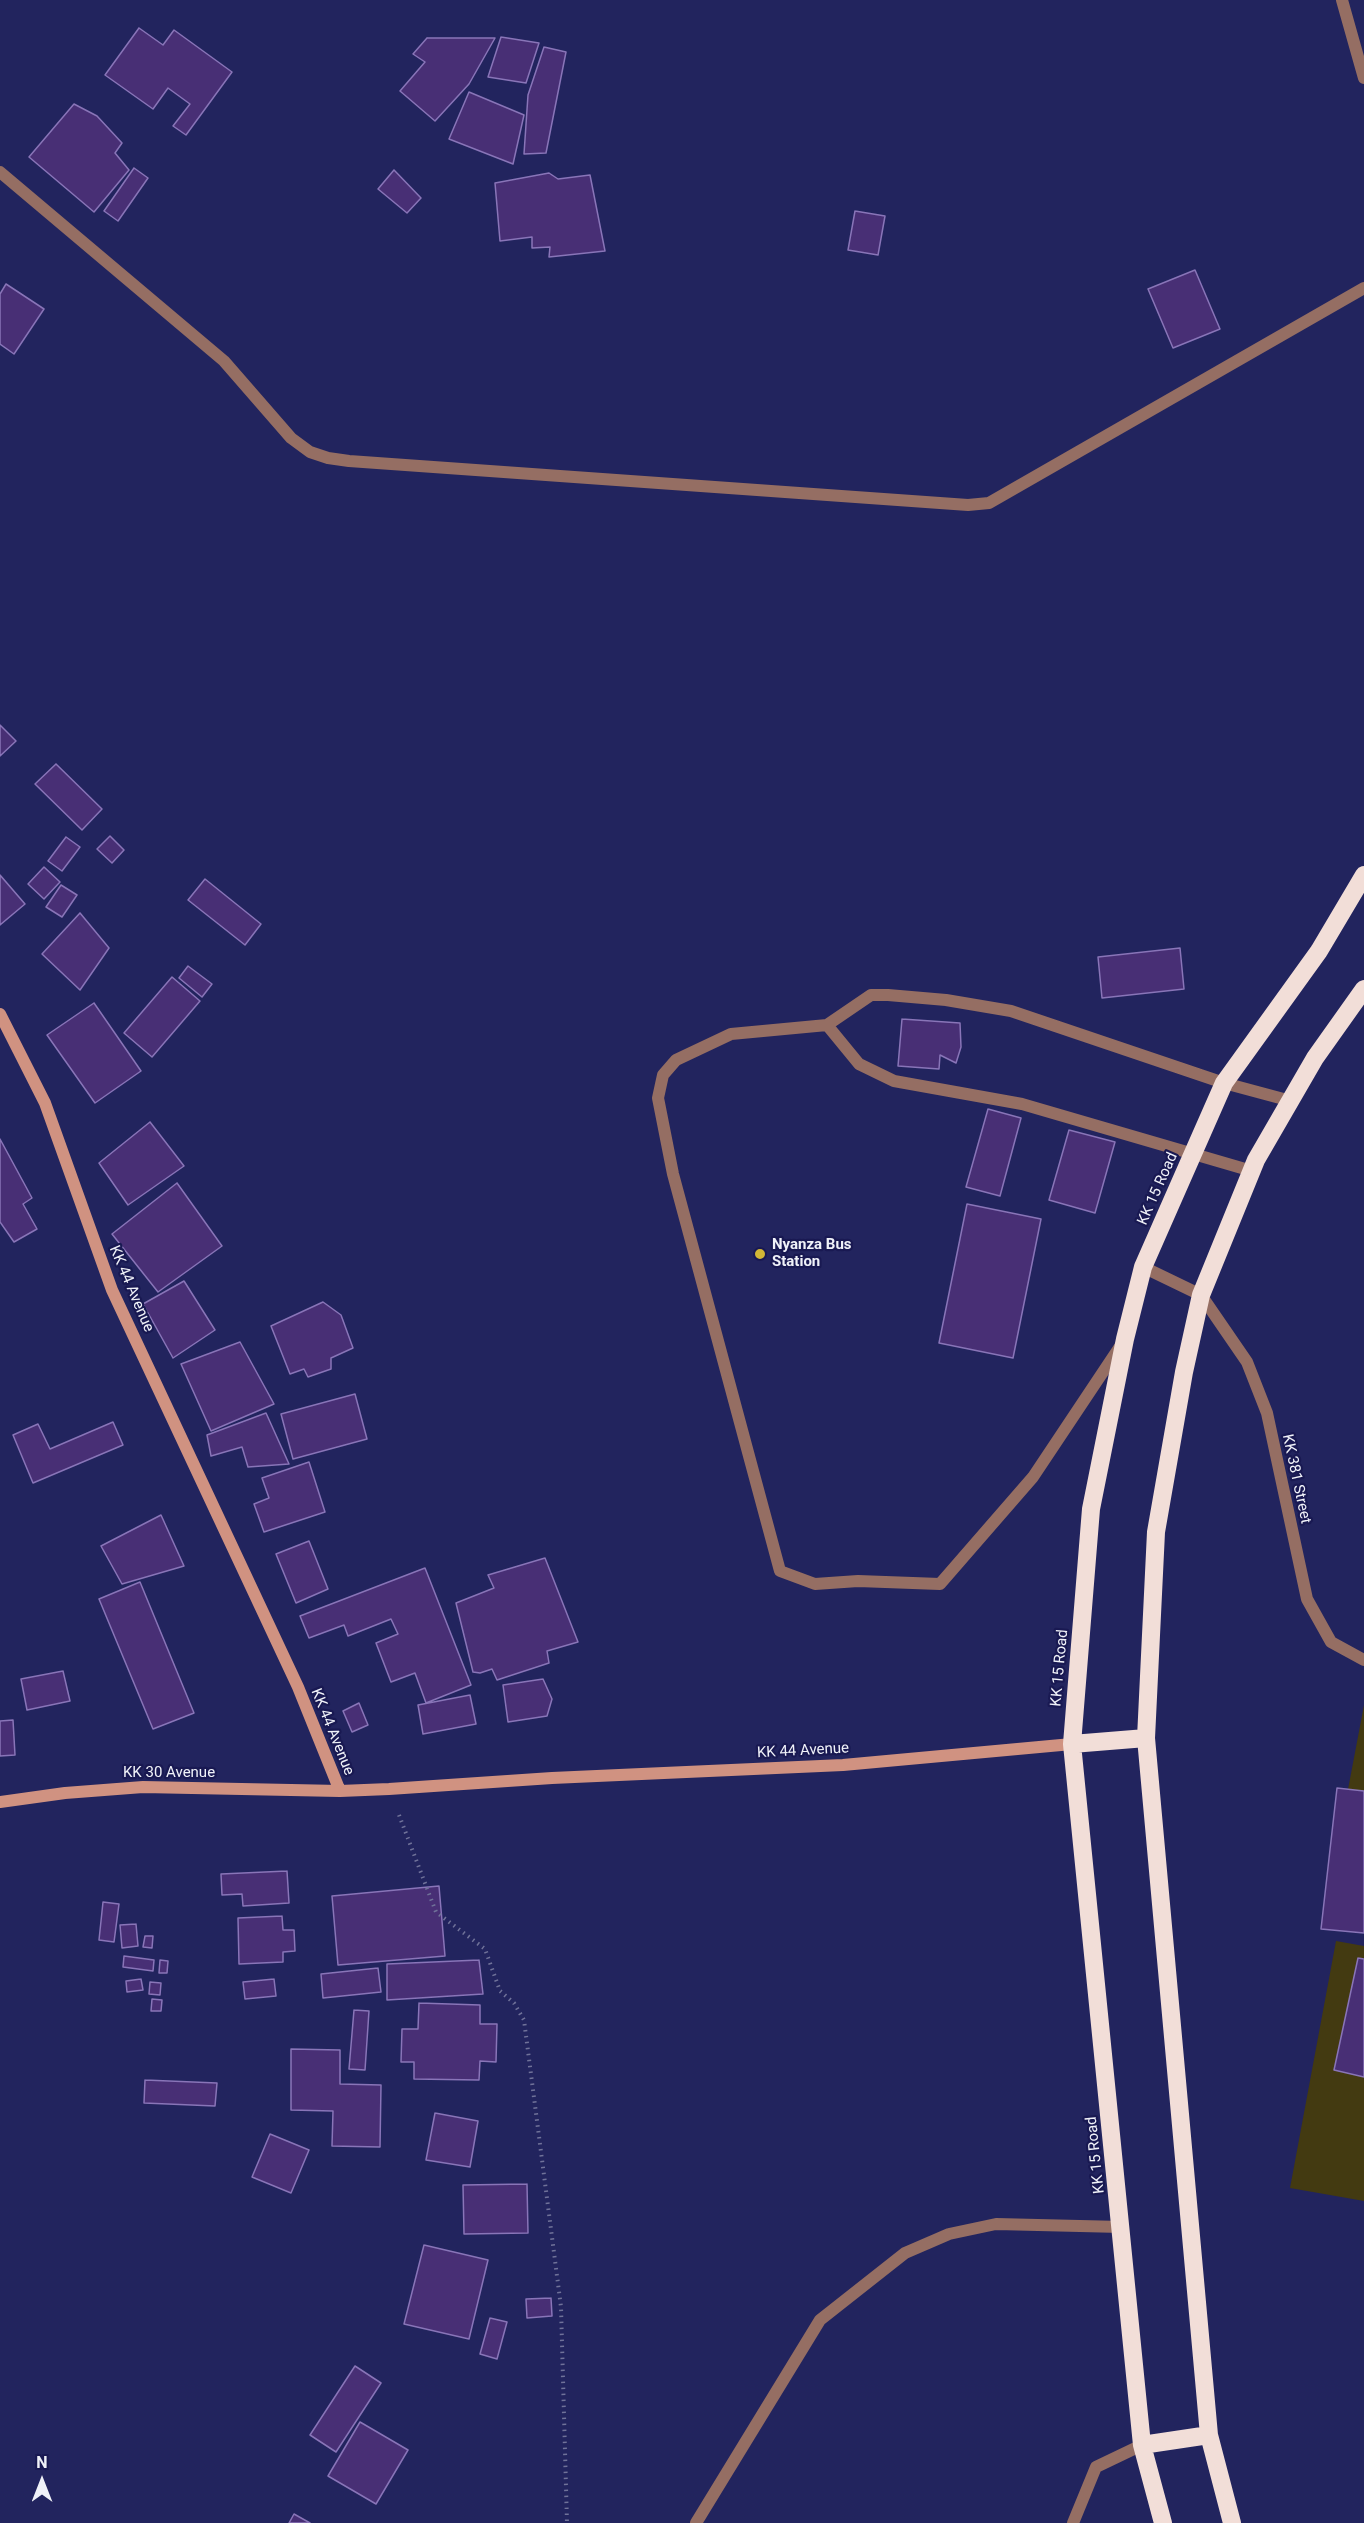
<!DOCTYPE html>
<html>
<head>
<meta charset="utf-8">
<style>
  body { margin:0 }
  #map { position:relative; width:1364px; height:2523px; overflow:hidden; background:#22245e; font-family:Roboto,sans-serif }
  canvas { display:block }
  .north { position:absolute; left:12px; top:2451px; width:60px; height:60px; -webkit-text-stroke:4px #191952; paint-order:stroke; rotate:0deg; font-size:16px; font-weight:700; line-height:24px; text-align:center; color:#f0f2f9 }
  .north::after { content:''; display:block; margin:auto; width:21px; height:27px; background:#f0f2f9; clip-path:polygon(50% 0,100% 100%,50% 72%,0 100%) }
</style>
</head>
<body>
<div id="map">
<canvas width="1364" height="2523"></canvas>
<div class="north">N</div>
</div>
<script>
const context = document.querySelector('canvas').getContext('2d');
context.lineJoin = 'round';
function paint(path, color) {
  context.fillStyle = color;
  context.fill(path, 'evenodd');
}
function toPath(rows) {
  const path = new Path2D();
  for (const r of rows) {
    path.moveTo(r[0], r[1]);
    for (let i = 2; i < r.length; i += 2) path.lineTo(r[i], r[i + 1]);
  }
  return path;
}
function strokePath(path, color, width, dash) {
  context.strokeStyle = color;
  context.lineWidth = width;
  context.lineCap = dash ? 'butt' : 'round';
  context.setLineDash(dash || []);
  context.stroke(path);
}
function label(font, color, halo, rows, align = 'center') {
  context.font = font + ' Roboto,sans-serif';
  context.lineWidth = 4.5;
  context.setLineDash([]);
  context.textBaseline = 'middle';
  context.strokeStyle = halo;
  context.fillStyle = color;
  for (const [text, x, y, turn = 0] of rows) {
    context.save();
    context.translate(x, y);
    context.rotate((+turn || 0) * Math.PI / 180);
    context.textAlign = isNaN(turn) ? turn : align;
    if (halo) context.strokeText(text, 0, 0);
    context.fillText(text, 0, 0);
    context.restore();
  }
}
paint(toPath([
  [1364,1705,1364,1885,1331,1879],
  [1336,1941,1364,1946,1364,2201,1290,2188]
]), '#433a11');
const building = toPath([
  [139,28,163,45,174,30,232,72,186,135,173,126,190,104,168,88,153,109,105,75,139,28],
  [501,37,539,43,526,83,488,77,501,37],
  [427,38,495,38,469,84,435,121,400,91,425,62,413,54,427,38],
  [544,47,566,52,546,153,524,154,528,95,544,47],
  [469,92,524,115,513,164,449,139,469,92],
  [74,104,97,116,122,143,115,153,129,170,94,212,29,157,74,104],
  [134,168,148,178,118,221,104,211,134,168],
  [394,170,421,198,407,213,378,189,394,170],
  [549,173,558,179,590,175,605,251,549,257,550,247,532,248,532,237,500,241,495,183,549,173],
  [855,211,885,216,878,255,848,250,855,211],
  [1195,270,1220,329,1173,348,1148,289,1195,270],
  [6,284,44,309,14,354,0,344,0,294,6,284],
  [0,725,16,741,0,756,0,725],
  [56,764,102,809,82,830,35,784,56,764],
  [110,836,124,850,112,863,97,849,110,836],
  [66,837,80,847,62,871,48,861,66,837],
  [44,867,60,882,44,899,28,884,44,867],
  [0,875,25,904,0,925,0,875],
  [205,879,261,924,245,945,188,900,205,879],
  [61,885,77,895,62,917,46,907,61,885],
  [80,913,109,948,80,990,42,954,80,913],
  [1180,948,1184,989,1102,998,1098,957,1180,948],
  [188,966,212,984,202,997,179,978,188,966],
  [172,977,200,1001,152,1057,124,1033,172,977],
  [94,1003,141,1071,95,1103,47,1035,94,1003],
  [902,1019,960,1023,961,1047,956,1063,940,1055,939,1069,898,1066,902,1019],
  [988,1109,1021,1118,1000,1196,966,1187,988,1109],
  [150,1122,184,1166,128,1205,99,1163,150,1122],
  [1069,1130,1115,1142,1095,1213,1049,1200,1069,1130],
  [0,1139,32,1198,23,1204,37,1229,14,1242,0,1222,0,1139],
  [177,1183,222,1246,158,1292,112,1234,177,1183],
  [967,1204,1041,1219,1013,1358,939,1343,967,1204],
  [184,1281,215,1330,173,1358,143,1304,184,1281],
  [323,1302,341,1315,353,1348,331,1358,331,1369,308,1377,304,1369,290,1374,271,1326,323,1302],
  [240,1342,274,1404,211,1431,181,1364,240,1342],
  [355,1394,367,1439,293,1459,281,1414,355,1394],
  [266,1413,289,1464,248,1467,242,1447,211,1456,207,1435,266,1413],
  [113,1422,123,1445,33,1483,13,1435,38,1424,50,1449,113,1422],
  [309,1462,325,1512,264,1532,254,1504,269,1498,262,1478,309,1462],
  [161,1515,184,1566,122,1584,101,1546,161,1515],
  [309,1541,328,1589,296,1603,276,1554,309,1541],
  [545,1558,578,1642,547,1651,549,1663,497,1680,492,1669,480,1673,473,1672,456,1603,494,1588,488,1575,545,1558],
  [425,1568,471,1685,426,1703,415,1673,391,1682,376,1643,398,1634,391,1619,348,1636,344,1625,309,1638,300,1616,425,1568],
  [140,1582,194,1713,153,1729,99,1599,140,1582],
  [63,1671,70,1701,27,1710,21,1679,63,1671],
  [543,1679,552,1699,547,1716,508,1722,503,1685,543,1679],
  [470,1695,476,1724,423,1734,418,1705,470,1695],
  [359,1703,368,1725,352,1732,343,1711,359,1703],
  [13,1720,15,1755,0,1756,0,1721,13,1720],
  [1337,1788,1364,1791,1364,1933,1321,1929,1337,1788],
  [287,1871,289,1903,243,1906,242,1894,222,1895,221,1874,287,1871],
  [439,1886,445,1956,338,1965,332,1896,439,1886],
  [103,1902,119,1904,114,1942,99,1940,103,1902],
  [282,1916,283,1930,294,1930,295,1951,283,1952,283,1962,239,1964,238,1918,282,1916],
  [136,1924,138,1946,122,1948,120,1925,136,1924],
  [145,1936,153,1936,152,1948,143,1947,145,1936],
  [124,1956,154,1960,153,1971,123,1967,124,1956],
  [1358,1958,1364,1959,1364,2077,1334,2070,1358,1958],
  [160,1960,168,1961,167,1973,159,1973,160,1960],
  [479,1960,483,1994,387,2000,387,1964,479,1960],
  [378,1968,381,1992,323,1998,321,1974,378,1968],
  [141,1979,143,1990,127,1992,126,1981,141,1979],
  [274,1979,276,1996,245,1999,243,1982,274,1979],
  [150,1982,161,1983,160,1995,149,1994,150,1982],
  [152,1999,162,2000,161,2011,151,2011,152,1999],
  [419,2003,480,2005,480,2024,497,2024,496,2062,480,2061,479,2080,414,2079,414,2062,401,2062,402,2029,418,2029,419,2003],
  [354,2010,369,2011,365,2070,349,2069,354,2010],
  [291,2049,340,2050,340,2084,381,2085,380,2147,332,2146,333,2111,291,2110,291,2049],
  [145,2080,217,2083,215,2106,144,2103,145,2080],
  [435,2113,478,2121,470,2167,426,2160,435,2113],
  [270,2134,309,2150,291,2193,252,2177,270,2134],
  [527,2184,528,2233,464,2234,463,2185,527,2184],
  [424,2245,488,2260,469,2339,404,2324,424,2245],
  [551,2298,552,2316,527,2318,526,2299,551,2298],
  [490,2318,507,2322,497,2359,480,2354,490,2318],
  [355,2366,381,2383,336,2452,310,2435,355,2366],
  [360,2422,408,2450,376,2504,328,2476,360,2422],
  [294,2514,310,2523,289,2523,294,2514]
]);
paint(building, '#482f75');
strokePath(building, '#8975b8', 1.5);
strokePath(toPath([
  [399,1815,436,1912,485,1949,500,1991,514,2003,524,2020,561,2307,567,2523]
]), '#707299', 4, [1.5, 4.5]);
strokePath(toPath([
  [827,1025,859,1064,894,1081,1022,1104,1252,1171],
  [1121,1345,1033,1477,940,1584,858,1581,815,1584,780,1571,673,1174,658,1098,663,1075,676,1060,731,1034,827,1025,871,995,888,995,946,1000,1011,1011,1224,1083,1291,1101]
]), '#956e63', 12);
strokePath(toPath([
  [1342,0,1364,78],
  [0,172,224,361,291,438,310,452,328,458,349,461,968,505,989,503,1364,288],
  [1143,1267,1201,1295,1247,1362,1267,1413,1307,1599,1331,1642,1364,1660],
  [696,2523,820,2320,905,2253,949,2234,996,2224,1122,2227],
  [1073,2523,1096,2467,1142,2445]
]), '#956e63', 12);
strokePath(toPath([
  [0,1014,45,1103,112,1290,298,1687,340,1791],
  [0,1802,65,1793,143,1787,340,1791,389,1789,552,1778,843,1765,1072,1744]
]), '#d09281', 12);
strokePath(toPath([
  [1072,1744,1146,1738],
  [1142,2445,1209,2435],
  [1163,2523,1142,2445,1072,1744,1091,1509,1125,1339,1143,1267,1224,1083,1319,951,1364,875],
  [1232,2523,1209,2435,1146,1738,1156,1532,1184,1372,1201,1295,1256,1160,1315,1058,1364,989]
]), '#f2ded8', 18);
for (const [x, y, r, color] of [
  [760,1254,6,"#d2b736"]
]) {
  const dot = new Path2D();
  dot.arc(x, y, r, 0, 2 * Math.PI);
  context.fillStyle = color;
  context.fill(dot);
  strokePath(dot, '#191952', 2);
}
label('15px', '#f0f2f9', '#191952', [
  ["KK 15 Road",1158,1189,-66],
  ["KK 44 Avenue",131,1289,67],
  ["KK 381 Street",1296,1479,78],
  ["KK 15 Road",1060,1668,-85],
  ["KK 44 Avenue",332,1732,68],
  ["KK 44 Avenue",803,1751,-3],
  ["KK 30 Avenue",169,1773],
  ["KK 15 Road",1096,2155,-96]
]);
label('bold 15px', '#f0f2f9', '#191952', [
  ["Nyanza Bus",772,1245],
  ["Station",772,1262]
], 'left');
</script>
</body>
</html>
